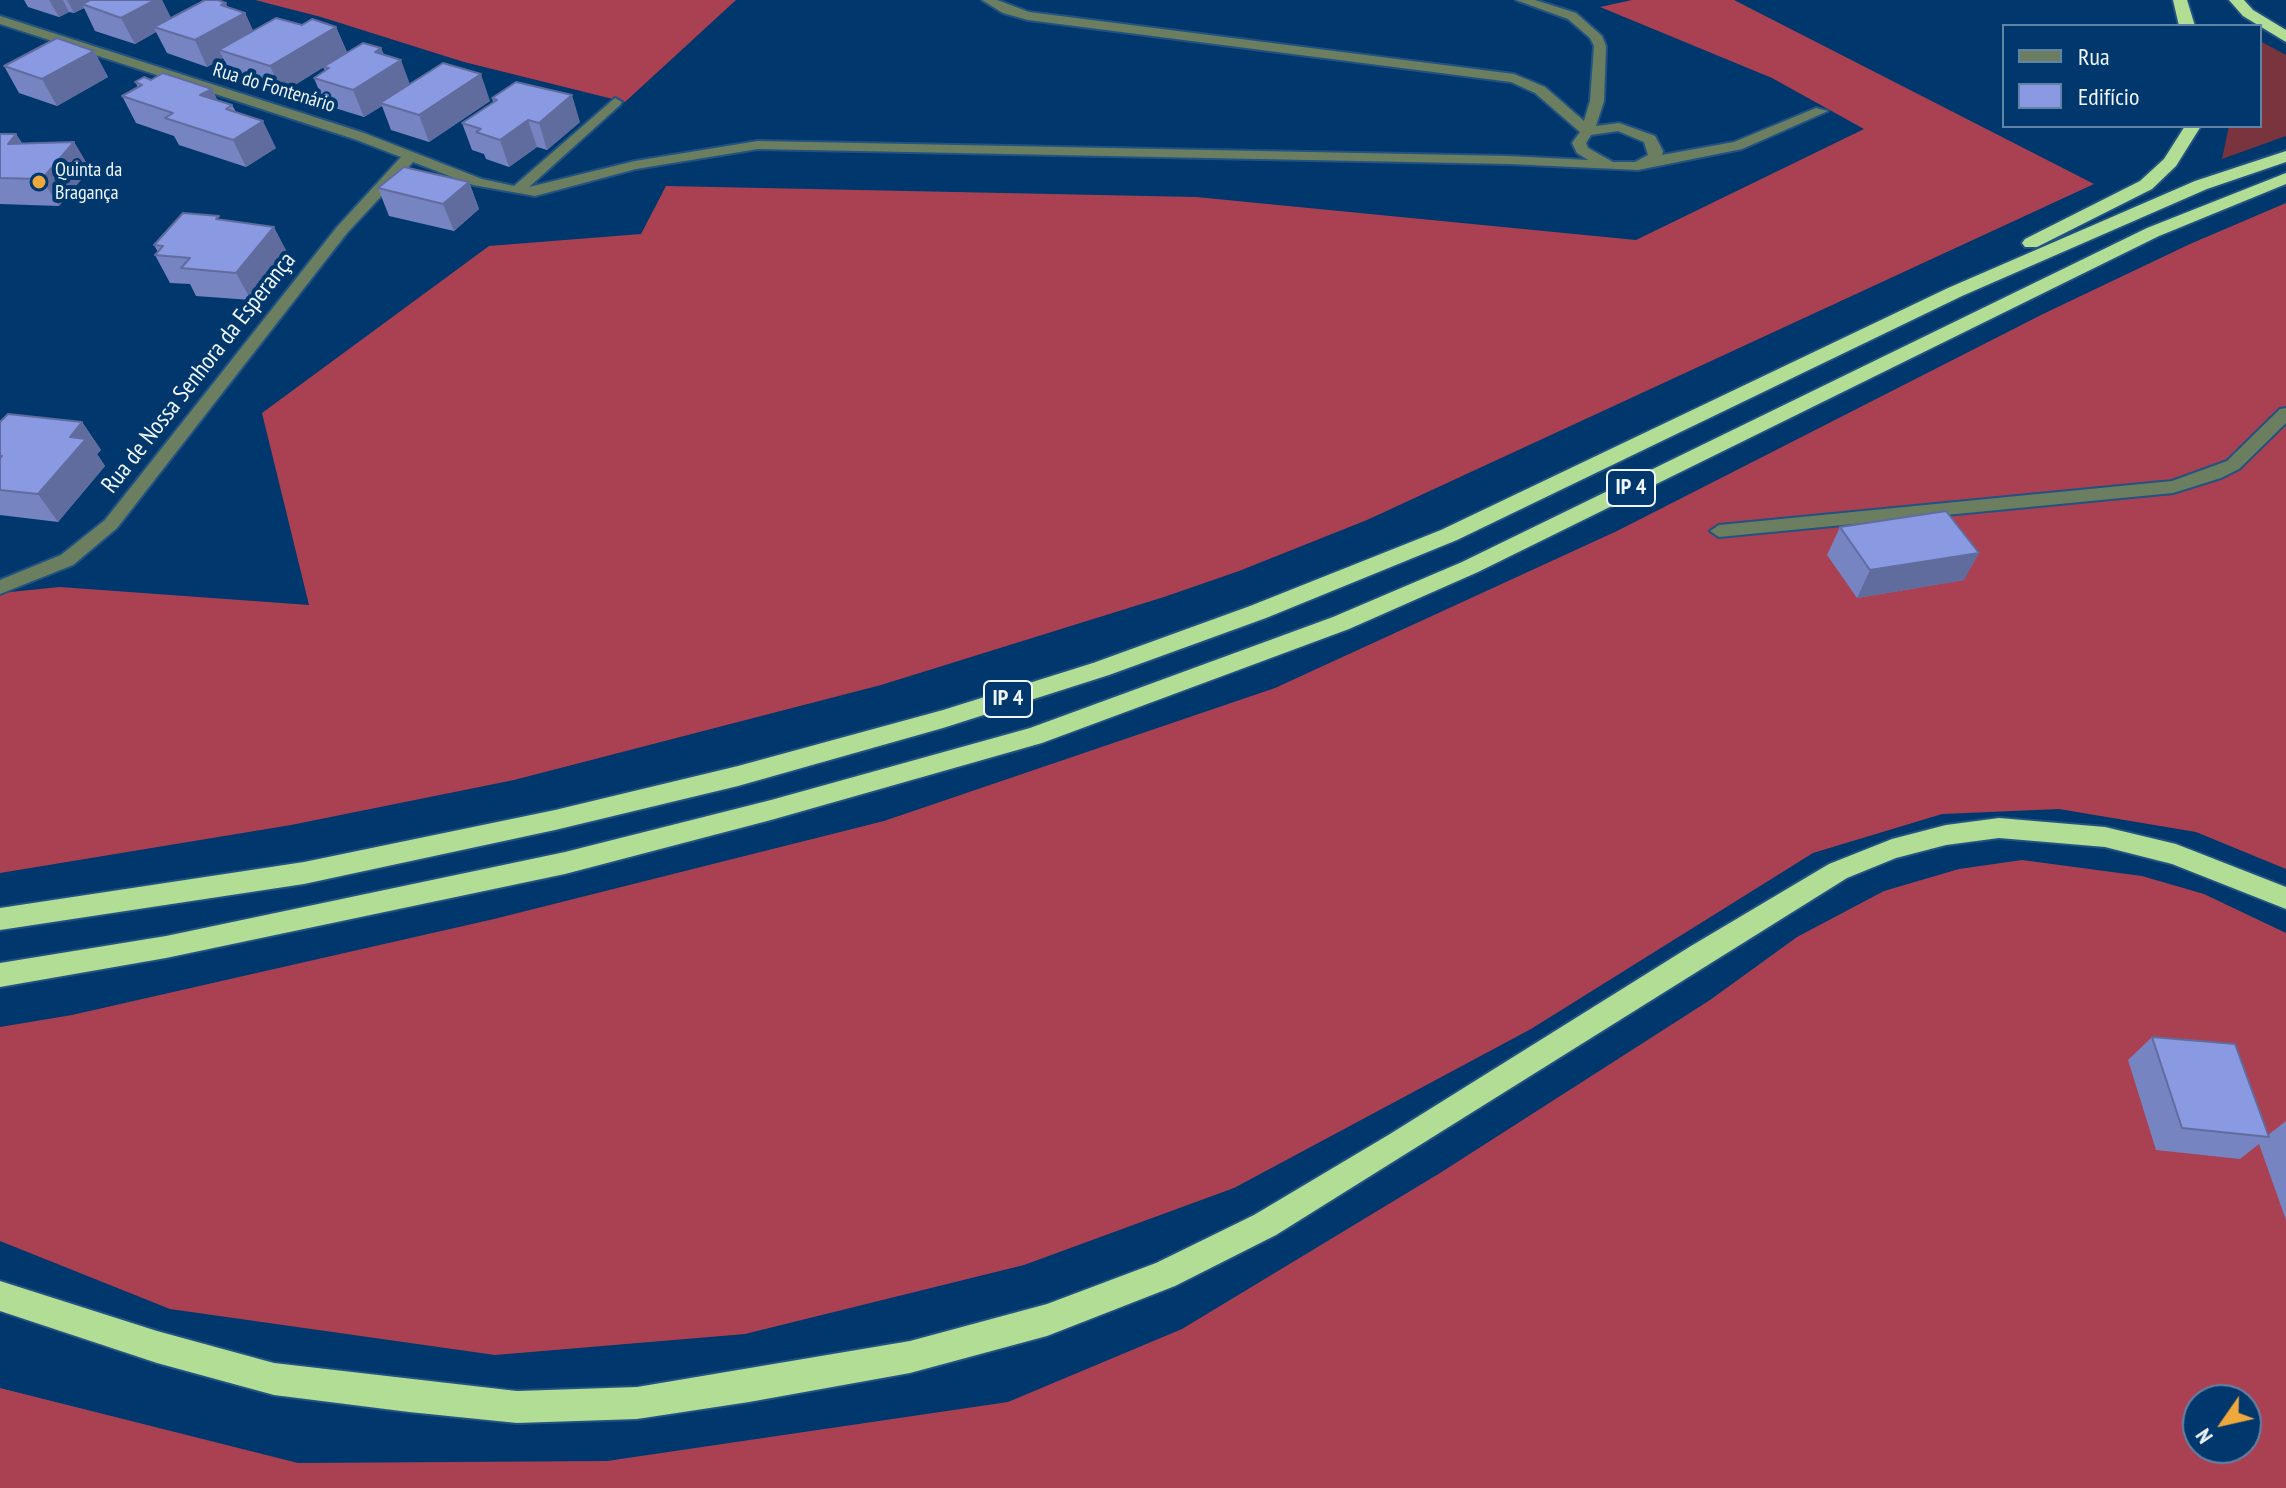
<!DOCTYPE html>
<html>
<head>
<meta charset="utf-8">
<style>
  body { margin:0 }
  #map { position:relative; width:2286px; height:1488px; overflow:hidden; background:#00376d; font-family:"PT Sans Narrow",sans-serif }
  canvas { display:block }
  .legend { position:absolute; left:2002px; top:24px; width:260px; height:104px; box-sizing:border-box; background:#00376d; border:2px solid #6083a6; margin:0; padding:10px 14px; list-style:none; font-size:24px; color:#f0f5fc }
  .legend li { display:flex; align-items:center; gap:16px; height:40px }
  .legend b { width:40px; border:2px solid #6083a6 }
  .north { position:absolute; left:2182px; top:1384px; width:80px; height:80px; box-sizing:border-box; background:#00376d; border:2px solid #6083a6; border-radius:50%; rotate:236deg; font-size:22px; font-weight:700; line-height:32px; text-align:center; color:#f0f5fc }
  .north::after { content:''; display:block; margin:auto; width:28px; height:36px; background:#eea83c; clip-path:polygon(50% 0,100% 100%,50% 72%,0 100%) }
</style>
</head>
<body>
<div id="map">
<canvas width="2286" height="1488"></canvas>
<ul class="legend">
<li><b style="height:10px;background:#6c7e60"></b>Rua</li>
<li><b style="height:22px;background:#8a9ae2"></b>Edifício</li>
</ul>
<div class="north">N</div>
</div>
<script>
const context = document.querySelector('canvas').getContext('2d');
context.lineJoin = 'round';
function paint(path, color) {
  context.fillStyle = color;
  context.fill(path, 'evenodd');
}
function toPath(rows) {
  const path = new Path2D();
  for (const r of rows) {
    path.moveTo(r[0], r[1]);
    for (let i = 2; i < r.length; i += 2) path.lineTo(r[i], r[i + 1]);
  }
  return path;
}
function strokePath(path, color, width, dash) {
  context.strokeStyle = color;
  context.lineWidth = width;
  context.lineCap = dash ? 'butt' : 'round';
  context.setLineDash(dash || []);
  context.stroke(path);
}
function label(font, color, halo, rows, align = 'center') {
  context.font = font + ' "PT Sans Narrow",sans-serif';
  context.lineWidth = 8;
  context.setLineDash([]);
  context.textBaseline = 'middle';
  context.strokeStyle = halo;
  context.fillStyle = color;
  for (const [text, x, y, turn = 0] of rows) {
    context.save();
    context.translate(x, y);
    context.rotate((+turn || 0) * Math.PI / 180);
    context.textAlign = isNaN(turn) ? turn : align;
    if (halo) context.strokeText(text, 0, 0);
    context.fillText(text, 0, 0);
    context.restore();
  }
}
paint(toPath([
  [2260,41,2286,55,2286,136,2222,159,2229,126,2260,126]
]), '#79343e');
paint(toPath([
  [255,0,736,0,625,102,464,62,321,17],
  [1632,0,1734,0,2094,184,1367,520,1239,571,1164,597,881,685,514,780,291,825,0,873,0,593,60,587,309,605,262,413,489,246,641,234,666,186,1196,197,1636,240,1864,129,1772,78,1600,7],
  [2286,203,2286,869,2196,832,2059,809,1942,814,1813,853,1531,1029,1234,1188,1024,1265,745,1334,495,1355,170,1309,0,1241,0,1027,72,1015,494,919,884,821,1275,688,1617,531,2043,314,2190,244],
  [2022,860,2142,876,2204,894,2286,933,2286,1488,0,1488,0,1388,298,1463,607,1461,1008,1402,1182,1329,1440,1173,1710,1000,1797,937,1884,891,1959,869],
  [2198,1400,2246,1400,2246,1448,2198,1448]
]), '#aa4152');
const minor = toPath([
  [982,0,997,0,1029,12,1514,74,1545,87,1584,121,1590,101,1594,46,1590,38,1568,19,1516,0,1535,0,1576,13,1602,36,1606,46,1604,101,1596,126,1619,123,1655,136,1663,151,1662,155,1734,142,1816,108,1828,111,1742,149,1638,170,1509,164,758,149,636,169,535,196,473,185,413,162,347,233,117,528,73,565,0,594,0,580,61,555,105,520,337,227,401,157,354,139,0,24,0,16,364,133,482,179,514,186,615,98,622,102,620,105,529,187,635,161,758,141,1509,156,1588,160,1577,153,1572,143,1580,132,1535,93,1511,82,1028,20,1003,13,982,0],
  [1618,131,1644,142,1648,155,1635,162,1613,162,1588,148,1586,143,1591,135,1618,131],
  [2286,408,2286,423,2239,469,2221,478,2173,493,1719,537,1710,531,1719,525,2172,481,2227,461,2280,409,2286,408]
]);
const highway = toPath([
  [2173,0,2187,0,2195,26,2179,26,2173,0],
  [2229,0,2244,0,2253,10,2286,30,2286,42,2243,16,2229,0],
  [2185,126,2201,126,2176,166,2152,189,2037,247,2025,247,2022,243,2025,239,2140,181,2164,159,2185,126],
  [2286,151,2286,162,2207,189,1962,296,1457,540,1266,618,1109,675,943,728,738,786,555,830,304,884,0,930,0,908,304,862,555,810,738,766,943,710,1093,663,1250,606,1441,530,1948,288,2195,181,2286,151],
  [2286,173,2286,184,2159,236,1478,572,1349,629,1042,743,771,820,565,874,166,958,0,987,0,963,166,936,565,852,771,800,1030,728,1333,617,1462,562,2147,228,2286,173],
  [1999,818,2105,827,2176,844,2286,887,2286,909,2172,864,2105,847,1999,838,1946,845,1896,858,1847,878,1276,1235,1175,1286,1047,1336,910,1373,749,1402,637,1419,517,1423,409,1412,274,1395,157,1363,0,1311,0,1281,157,1331,274,1363,517,1391,637,1387,910,1341,1047,1304,1156,1263,1254,1215,1390,1134,1691,946,1829,864,1892,839,1946,825,1999,818]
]);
strokePath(minor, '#225281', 4);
strokePath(highway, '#225281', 4);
paint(minor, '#6c7e60');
paint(highway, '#b1dd94');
paint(toPath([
  [24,0,162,0,171,18,228,8,245,13,253,31,302,25,336,27,347,52,381,48,384,55,410,84,490,101,429,142,391,130,382,106,364,117,325,105,314,78,325,71,323,67,282,93,232,77,223,58,207,67,167,53,156,32,135,44,95,31,84,8,74,13,69,12,59,17,28,7],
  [94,51,108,77,57,106,19,93,4,66],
  [151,80,212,89,217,100,232,105,236,112,276,148,246,167,179,145,174,136,136,123,122,96,138,87,135,82],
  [492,98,580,122,547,150,537,147,509,167,486,159,484,154,472,150,462,123,493,102],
  [0,134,16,134,22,143,74,142,90,169,59,206,0,204],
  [469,182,479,209,454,231,389,216,378,188],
  [222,220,288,254,251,300,196,296,190,284,170,283,155,255,158,252,154,245],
  [0,422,82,422,101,450,97,454,105,466,58,522,0,515],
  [1840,527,1964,580,1857,598,1827,555],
  [2152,1037,2268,1135,2286,1121,2286,1220,2259,1144,2240,1159,2156,1150,2128,1060]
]), '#7784c2');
paint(toPath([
  [49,0,63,0,69,12,59,17],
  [67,0,95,0,82,4,84,8,74,13],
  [155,0,162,0,173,23,154,27,156,32,135,44,121,18],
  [226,3,233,19,245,13,257,39,219,50,223,58,207,67,195,40,221,5],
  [336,27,347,53,282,93,270,66],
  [381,48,389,68,401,60,411,87,380,103,382,106,364,117,353,90,375,52],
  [94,51,108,77,57,106,42,79],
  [481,74,490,101,429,142,419,115],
  [212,89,225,116,200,95],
  [572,95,580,122,547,150,539,123],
  [528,120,537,147,509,167,500,140],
  [263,121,276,148,246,167,233,140],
  [16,134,33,161,8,144],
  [74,142,90,169,59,206,42,179],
  [469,182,479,209,454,231,443,204],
  [274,227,288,254,251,300,236,273],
  [82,422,101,450,97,454,105,466,58,522,38,494,70,437],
  [1979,553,1964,580,1857,598,1870,570]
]), '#616c9e');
const building = toPath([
  [90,0,155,0,121,18,82,4,90,0],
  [205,0,218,0,226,3,221,5,245,13,195,40,154,27,205,0],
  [276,18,302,25,312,19,336,27,270,66,219,50,276,18],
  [57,38,94,51,42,79,4,66,57,38],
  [363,43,381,48,375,52,401,60,353,90,314,78,329,68,323,67,363,43],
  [443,63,481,74,419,115,380,103,443,63],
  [163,73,212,89,200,95,232,105,226,109,263,121,233,140,165,118,173,113,122,96,142,85,135,82,144,77,151,80,163,73],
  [516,82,572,95,539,123,528,120,500,140,476,132,481,129,462,123,497,100,492,98,516,82],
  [0,134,16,134,8,144,74,142,42,179,0,178,0,134],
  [404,167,469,182,443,204,378,188,404,167],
  [183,213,219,216,216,219,274,227,236,273,181,268,190,258,155,255,163,246,154,245,183,213],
  [8,414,82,422,70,437,86,439,38,494,0,490,0,458,2,456,0,456,0,422,8,414],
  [1946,511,1979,553,1870,570,1840,527,1946,511],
  [2152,1037,2235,1044,2269,1137,2182,1128,2152,1037]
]);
paint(building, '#8a9ae2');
strokePath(building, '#616c9e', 2);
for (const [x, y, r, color] of [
  [39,182,8,"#eea83c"]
]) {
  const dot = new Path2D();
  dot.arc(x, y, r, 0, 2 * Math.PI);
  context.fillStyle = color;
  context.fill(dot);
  strokePath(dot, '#00376d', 3);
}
label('20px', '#f0f5fc', '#00376d', [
  ["Rua do Fontenário",274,88,17]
]);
label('20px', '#f0f5fc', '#00376d', [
  ["Quinta da",55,170],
  ["Bragança",55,193]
], 'left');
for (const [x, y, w] of [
  [1631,488,48],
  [1008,699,48]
]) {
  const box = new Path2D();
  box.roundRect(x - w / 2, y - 18, w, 36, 6);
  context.fillStyle = '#00376d';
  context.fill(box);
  strokePath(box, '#f0f5fc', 2);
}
label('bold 22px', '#f0f5fc', null, [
  ["IP 4",1631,488],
  ["IP 4",1008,699]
]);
label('24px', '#f0f5fc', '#00376d', [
  ["Rua de Nossa Senhora da Esperança",199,373,-52]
]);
</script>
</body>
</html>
